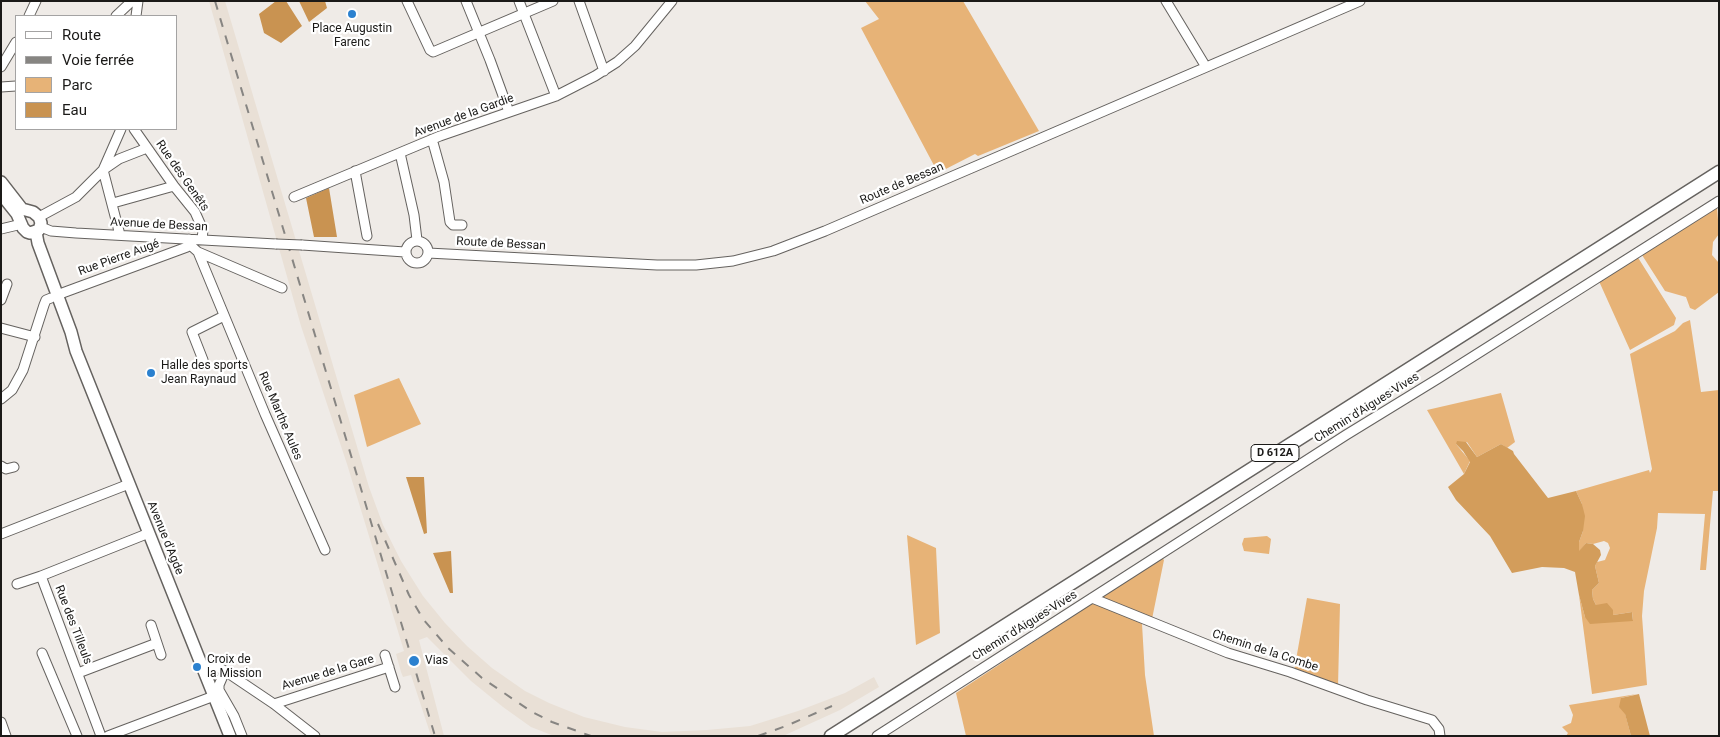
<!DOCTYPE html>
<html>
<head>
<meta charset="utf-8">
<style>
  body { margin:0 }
  #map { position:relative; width:1720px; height:737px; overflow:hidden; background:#efebe7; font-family:Roboto,sans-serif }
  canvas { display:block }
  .frame { position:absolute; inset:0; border:2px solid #1b1a18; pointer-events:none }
  .legend { position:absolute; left:15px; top:15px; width:162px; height:115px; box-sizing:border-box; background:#fff; border:1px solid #a4a3a3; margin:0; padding:6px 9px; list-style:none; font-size:15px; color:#1b1a18 }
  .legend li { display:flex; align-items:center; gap:10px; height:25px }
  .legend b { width:25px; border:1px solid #a4a3a3 }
</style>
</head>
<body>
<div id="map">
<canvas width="1720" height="737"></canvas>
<div class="frame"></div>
<ul class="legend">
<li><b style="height:6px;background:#fff"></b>Route</li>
<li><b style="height:6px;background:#878582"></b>Voie ferrée</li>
<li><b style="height:14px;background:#e7b377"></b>Parc</li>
<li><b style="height:14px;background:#c99351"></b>Eau</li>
</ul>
</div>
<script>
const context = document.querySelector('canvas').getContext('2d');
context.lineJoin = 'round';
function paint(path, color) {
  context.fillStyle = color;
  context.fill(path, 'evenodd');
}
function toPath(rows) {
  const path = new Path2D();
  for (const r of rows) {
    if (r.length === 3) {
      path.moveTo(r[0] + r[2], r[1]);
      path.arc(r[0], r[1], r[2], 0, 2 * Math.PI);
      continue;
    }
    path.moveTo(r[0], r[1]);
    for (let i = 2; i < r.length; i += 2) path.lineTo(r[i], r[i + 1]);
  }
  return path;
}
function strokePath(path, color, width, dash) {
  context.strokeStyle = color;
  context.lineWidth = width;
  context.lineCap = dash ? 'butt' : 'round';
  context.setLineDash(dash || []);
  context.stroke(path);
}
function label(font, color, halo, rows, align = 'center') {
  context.font = font + ' Roboto,sans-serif';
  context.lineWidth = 4.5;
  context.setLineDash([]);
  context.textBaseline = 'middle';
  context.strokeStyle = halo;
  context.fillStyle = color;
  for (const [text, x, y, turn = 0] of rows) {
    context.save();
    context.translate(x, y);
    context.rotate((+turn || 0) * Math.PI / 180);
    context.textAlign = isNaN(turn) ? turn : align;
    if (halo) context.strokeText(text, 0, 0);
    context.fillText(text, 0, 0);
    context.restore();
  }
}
paint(toPath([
  [209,1,225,1,369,487,383,525,401,561,423,596,445,623,467,646,492,668,525,691,549,703,584,717,625,727,662,732,707,730,750,726,798,711,845,693,874,677,879,687,840,710,783,736,554,736,531,727,503,707,471,681,427,637,419,640,444,736,431,736,411,675,403,677,401,672,396,654,404,651,347,464,301,326]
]), '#e9e0d6');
paint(toPath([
  [865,1,963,1,1039,131,978,156,975,154,938,173,861,28,879,19],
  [1719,205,1717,206,1719,234,1713,242,1712,255,1719,263,1719,292,1695,310,1690,308,1686,297,1665,291,1642,255],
  [1637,256,1676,318,1674,325,1630,350,1598,279],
  [1690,320,1701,392,1719,390,1719,491,1713,491,1706,570,1700,570,1705,514,1658,513,1657,528,1644,591,1642,616,1647,685,1592,694,1579,595,1585,617,1633,620,1632,612,1613,615,1596,605,1593,599,1592,590,1599,583,1595,566,1597,562,1605,560,1610,548,1608,543,1604,541,1593,544,1586,543,1579,552,1579,542,1583,531,1582,504,1576,491,1649,470,1650,473,1652,469,1630,354,1675,331,1683,323],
  [399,378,421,424,367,447,354,395],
  [1501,393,1515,442,1507,448,1501,444,1477,457,1467,442,1456,444,1470,461,1464,474,1427,410],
  [907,535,936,548,940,633,916,645],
  [1267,536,1271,539,1269,554,1244,551,1242,544,1244,538],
  [1162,558,1164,560,1152,619,1102,598,1103,594],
  [1307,598,1340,604,1338,686,1294,671],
  [1093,603,1137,619,1142,624,1145,675,1154,736,966,736,956,693],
  [1637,694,1621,698,1631,736,1566,736,1568,733,1562,727,1571,723,1573,715,1569,705]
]), '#e7b377');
paint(toPath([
  [1457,441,1466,442,1477,457,1501,444,1513,451,1514,454,1548,498,1576,491,1582,504,1585,516,1583,531,1579,542,1579,551,1586,543,1593,544,1600,550,1601,555,1595,566,1599,583,1592,590,1593,599,1596,605,1607,603,1613,610,1613,615,1632,612,1633,621,1590,624,1585,617,1579,595,1575,572,1564,568,1542,567,1512,573,1490,536,1456,500,1448,487,1464,474,1470,462,1463,451,1456,444],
  [1639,694,1650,736,1631,736,1625,714,1619,707,1621,698]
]), '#d39d5b');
paint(toPath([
  [276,1,286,1,302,26,281,43,264,33,259,14],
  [299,1,325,1,327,8,309,22],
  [329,188,337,237,314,237,306,198],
  [406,477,424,477,427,533,424,534],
  [451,551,453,593,450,593,433,553]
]), '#c99351');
const minor = toPath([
  [407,1,430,50,433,52,553,1],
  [466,1,490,60,509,112],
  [519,1,556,96],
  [579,1,604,71],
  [1166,1,1206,67],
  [29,16,36,1],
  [116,16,132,1],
  [136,16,138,1],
  [1,67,16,42],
  [1,87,16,86],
  [134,129,174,186,195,212,203,230,202,240],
  [432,139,444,182,450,222,453,225,462,225],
  [400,153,414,215,417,240],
  [355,171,367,236],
  [294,197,440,136,556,96,595,76,617,62,635,46,672,1],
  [113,203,174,186],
  [39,217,76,197,103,170,121,129],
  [41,227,51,231,76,233,276,244],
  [1,229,22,224],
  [120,235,103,170,119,159,147,148],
  [189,239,189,244,198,252,265,414,325,550],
  [417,252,11],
  [302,245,405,252],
  [198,252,282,288],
  [428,253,657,265,696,265,733,261,773,251,825,231,1360,1],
  [57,295,187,247,189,244],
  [1,300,7,284],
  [1,328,35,337],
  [203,360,192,332,224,316],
  [1,399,12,390,23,370,44,305,46,300,51,298],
  [1,466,6,469,14,467],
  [1,534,129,484],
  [17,584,41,576],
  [1092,598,1228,653,1290,672,1367,700,1432,720,1439,729,1440,736],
  [151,625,161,655],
  [42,653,77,736],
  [385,655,395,687],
  [202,666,212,664,225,671,274,704,315,736],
  [225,671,219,685,219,690,234,716,242,736],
  [78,673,157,643],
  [274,704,389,667],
  [1,722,6,736],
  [101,736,41,576,149,533],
  [108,736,214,696],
  [877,736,1346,435,1439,378,1719,201]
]);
const major = toPath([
  [1,182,22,209,33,212,39,217,41,223,39,230,30,233,27,232,23,228,17,214,1,194],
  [36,232,38,243,71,332,76,351,230,736]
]);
const highway = toPath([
  [831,736,1719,172]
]);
strokePath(minor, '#65625f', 11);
strokePath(major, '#65625f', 14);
strokePath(highway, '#65625f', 15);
strokePath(minor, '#fff', 9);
strokePath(major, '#fff', 11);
strokePath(highway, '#fff', 12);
strokePath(toPath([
  [215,1,435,736],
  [378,524,409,595,423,619,448,648,482,678,532,712,552,722,591,736],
  [758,736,786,726,832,706]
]), '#878582', 2, [9, 9]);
const minorBridge = toPath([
  [276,244,302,245]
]);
strokePath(minorBridge, '#65625f', 11, []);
strokePath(minorBridge, '#fff', 9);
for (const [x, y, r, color] of [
  [352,14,5,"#2b81cf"],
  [151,373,5,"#2b81cf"],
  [414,661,6,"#2b81cf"],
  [197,667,5,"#2b81cf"]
]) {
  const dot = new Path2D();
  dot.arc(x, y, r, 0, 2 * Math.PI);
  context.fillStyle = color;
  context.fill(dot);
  strokePath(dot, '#fff', 2);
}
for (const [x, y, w] of [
  [1275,453,48]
]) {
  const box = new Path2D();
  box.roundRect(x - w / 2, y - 8.5, w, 17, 4);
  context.fillStyle = '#fff';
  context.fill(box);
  strokePath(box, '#1b1a18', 1);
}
label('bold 11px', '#1b1a18', null, [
  ["D 612A",1275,453]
]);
label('12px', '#1b1a18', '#fff', [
  ["Place Augustin",352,29,"center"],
  ["Farenc",352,43,"center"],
  ["Halle des sports",161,366],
  ["Jean Raynaud",161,380],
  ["Croix de",207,660],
  ["la Mission",207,674],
  ["Vias",425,661]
], 'left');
label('12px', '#1b1a18', '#fff', [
  ["Avenue de la Gardie",464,116,-20],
  ["Rue des Genêts",182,176,55],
  ["Route de Bessan",902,184,-23],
  ["Avenue de Bessan",159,225,3],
  ["Route de Bessan",501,244,3],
  ["Rue Pierre Augé",119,258,-20],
  ["Chemin d'Aigues-Vives",1367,408,-32],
  ["Rue Marthe Aules",280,416,67],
  ["Avenue d'Agde",165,538,68],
  ["Rue des Tilleuls",73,625,69],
  ["Chemin d'Aigues-Vives",1025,626,-32],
  ["Chemin de la Combe",1265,651,18],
  ["Avenue de la Gare",328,673,-17]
]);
</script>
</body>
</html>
